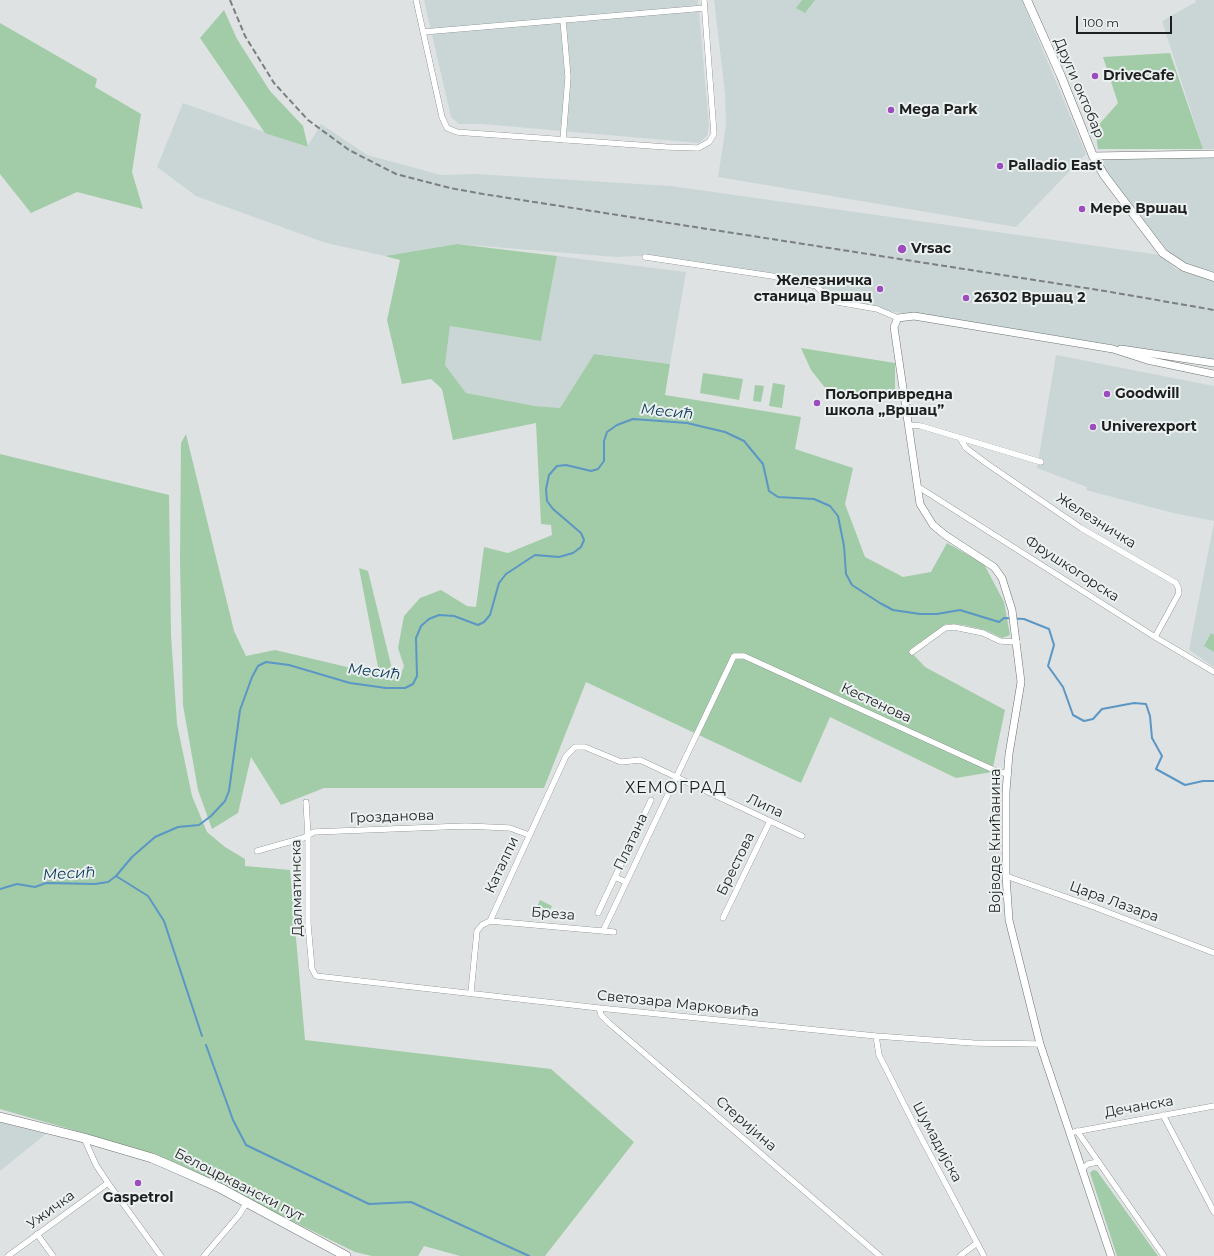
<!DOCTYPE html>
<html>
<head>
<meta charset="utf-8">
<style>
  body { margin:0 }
  #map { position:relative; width:1214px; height:1256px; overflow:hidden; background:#dee2e2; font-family:Montserrat,sans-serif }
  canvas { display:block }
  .scale { position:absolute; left:1076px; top:16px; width:96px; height:18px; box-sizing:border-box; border:2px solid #1e201f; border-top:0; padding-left:5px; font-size:12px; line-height:14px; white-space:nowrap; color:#1e201f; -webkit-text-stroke:3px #ebf0f0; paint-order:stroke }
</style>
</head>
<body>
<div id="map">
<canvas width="1214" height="1256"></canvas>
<div class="scale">100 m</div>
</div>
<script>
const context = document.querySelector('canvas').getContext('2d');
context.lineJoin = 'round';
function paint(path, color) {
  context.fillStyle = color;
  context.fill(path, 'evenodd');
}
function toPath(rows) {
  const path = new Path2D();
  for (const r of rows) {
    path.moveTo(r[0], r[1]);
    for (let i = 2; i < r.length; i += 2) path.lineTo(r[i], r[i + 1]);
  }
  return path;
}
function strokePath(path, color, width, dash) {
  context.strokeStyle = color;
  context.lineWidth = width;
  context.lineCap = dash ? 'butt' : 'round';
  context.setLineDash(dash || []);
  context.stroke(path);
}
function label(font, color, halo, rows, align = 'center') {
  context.font = font + ' Montserrat,sans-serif';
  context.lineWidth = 4;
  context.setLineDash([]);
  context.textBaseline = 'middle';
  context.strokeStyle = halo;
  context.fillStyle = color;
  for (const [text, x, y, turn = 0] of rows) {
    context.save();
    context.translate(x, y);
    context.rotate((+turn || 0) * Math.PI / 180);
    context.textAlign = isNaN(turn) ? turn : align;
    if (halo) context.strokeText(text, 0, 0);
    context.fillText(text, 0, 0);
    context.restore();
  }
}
paint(toPath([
  [424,0,698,0,709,126,707,136,699,143,482,124,459,124,451,117],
  [714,0,1022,0,1086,154,1016,227,718,177,726,125,725,93],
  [1195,0,1214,0,1214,149,1203,149,1162,21,1196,2],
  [183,103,307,147,321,124,367,155,441,175,476,174,671,186,1160,255,1176,269,1214,281,1214,361,952,319,894,312,834,299,802,279,721,266,638,256,616,257,457,244,385,256,326,243,196,196,157,167],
  [1214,156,1214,272,1180,261,1166,249,1095,157],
  [557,256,686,272,670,364,594,354,560,408,535,406,466,393,445,365,450,326,541,341],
  [1056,355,1214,386,1214,521,1173,513,1086,490,1087,487,1037,468],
  [1214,522,1214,667,1189,650],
  [0,1122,46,1134,0,1171]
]), '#cad6d6');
paint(toPath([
  [802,0,815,0,805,13,796,8],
  [224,10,237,39,270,91,303,126,308,147,265,133,200,38],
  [0,23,97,79,95,87,141,114,132,172,143,209,77,192,31,213,0,174],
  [1170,53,1203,149,1098,149,1095,129,1118,103,1103,57],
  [457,244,557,256,541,341,450,326,445,365,466,393,535,406,560,408,594,354,670,364,665,395,801,417,795,449,853,468,845,504,865,557,903,577,931,572,947,543,984,564,1004,602,1010,635,1002,638,985,630,963,625,946,624,909,650,925,667,1005,710,992,772,956,778,830,717,801,783,586,682,544,788,324,788,281,805,251,757,238,813,212,829,198,790,183,705,180,561,181,443,186,434,234,631,246,656,275,650,364,671,379,672,359,568,368,571,392,669,401,674,404,666,398,648,404,616,420,598,441,590,467,606,476,607,484,547,508,553,552,535,551,525,541,524,536,423,453,440,442,389,431,379,402,384,387,320,400,260,385,256],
  [801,348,895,363,895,398,826,389,811,370],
  [703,373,743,379,739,400,700,393],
  [773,383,785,385,782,408,769,406],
  [755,385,764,386,761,402,753,401],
  [0,454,169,495,171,635,177,724,192,796,207,832,225,847,245,859,245,866,290,870,305,1040,551,1069,634,1142,545,1256,460,1256,424,1246,418,1256,372,1256,355,1252,203,1177,87,1134,0,1109],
  [1211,633,1214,635,1214,652,1204,646],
  [540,900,552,906,548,914,536,909],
  [1093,1170,1097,1171,1158,1256,1117,1256,1090,1173]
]), '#a2cca7');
strokePath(toPath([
  [116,876,148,896,164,921,202,1036],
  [0,889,17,884,35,887,46,883,95,884,108,882,116,876,132,857,155,837,178,827,199,825,211,816,225,801,229,791,240,710,252,677,258,666,266,662,289,665,350,683,386,688,405,688,413,684,417,676,416,638,421,626,429,619,439,615,454,616,478,625,484,622,490,615,499,583,506,574,535,555,559,557,573,553,581,547,584,540,581,533,553,509,547,501,546,489,549,475,557,466,566,465,591,471,598,469,604,461,604,441,607,432,617,425,633,419,687,423,725,432,744,441,763,464,769,491,778,497,814,499,830,506,838,516,844,546,846,574,852,585,880,603,893,610,920,614,937,614,960,610,999,622,1004,618,1024,619,1049,629,1054,645,1048,666,1063,687,1073,715,1084,721,1093,719,1102,709,1134,703,1146,704,1150,716,1152,738,1162,756,1156,769,1185,785,1203,781,1214,781],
  [206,1045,233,1120,246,1145,369,1204,411,1202,529,1256]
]), '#5b96c4', 2);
const minor = toPath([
  [416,0,442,117,447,128,457,132,469,133,666,147,698,148,709,142,714,134,704,0],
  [423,32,705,8],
  [563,140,568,77,563,20],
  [645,257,772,276,816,286,830,299,837,302,877,309,898,318],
  [909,425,921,426,1041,462],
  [960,438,966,448,986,463,1081,528,1176,583,1178,587,1179,593,1155,637],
  [917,486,1155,637,1214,672],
  [912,652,945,628,954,627,983,633,1000,641,1017,642],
  [306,802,308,835,308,924,312,969,316,976,599,1008,876,1036,973,1043,1040,1044],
  [257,851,303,838,314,832,466,826,510,828,529,835],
  [1006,876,1094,907,1214,953],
  [615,877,626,882],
  [598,913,651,800],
  [723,918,770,821],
  [490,921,614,932],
  [603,931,734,656,744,656,996,771,1008,774],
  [471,992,477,931,482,925,490,921,566,756,575,747,585,747,621,762,640,760,802,836],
  [599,1008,601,1015,609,1023,880,1256],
  [876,1036,879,1055,916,1128,984,1256],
  [1163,1115,1214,1212],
  [1077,1131,1164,1256],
  [1074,1132,1214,1106],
  [84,1138,96,1165,108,1183,161,1256],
  [1082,1169,1088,1164,1098,1162],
  [37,1234,53,1256],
  [8,1256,108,1183],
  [204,1256,239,1215,247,1202],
  [960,1256,977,1243]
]);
const tertiary = toPath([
  [1093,156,1214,154],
  [1121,349,1214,363],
  [1111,1256,1040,1044,1009,920,1006,876,1006,792,1009,754,1021,682,1012,610,1002,578,994,567,945,535,933,525,920,504,894,327,898,318,914,316,1113,349,1147,360,1214,374]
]);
const secondary = toPath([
  [1027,0,1061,76,1093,156,1104,175,1163,253,1184,267,1214,277]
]);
const primary = toPath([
  [0,1117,84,1138,152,1158,173,1167,220,1188,346,1256]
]);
strokePath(minor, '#6f7373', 6);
strokePath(tertiary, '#6f7373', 8);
strokePath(secondary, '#6f7373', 9);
strokePath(primary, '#6f7373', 10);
strokePath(minor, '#fff', 5.5);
strokePath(tertiary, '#fff', 7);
strokePath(secondary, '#fff', 8);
strokePath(primary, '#fff', 9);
strokePath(toPath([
  [230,0,245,36,274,83,308,120,349,150,396,174,450,188,483,194,1105,291,1214,310]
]), '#7c7f7f', 2, [6, 3]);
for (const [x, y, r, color] of [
  [1095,76,4,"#9c4cbc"],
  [891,110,4,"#9c4cbc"],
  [1000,166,4,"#9c4cbc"],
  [1082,209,4,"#9c4cbc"],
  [902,249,5,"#9c4cbc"],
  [880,289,4,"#9c4cbc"],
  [966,298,4,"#9c4cbc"],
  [1107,394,4,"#9c4cbc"],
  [817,403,4,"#9c4cbc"],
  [1093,427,4,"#9c4cbc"],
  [138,1183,4,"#9c4cbc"]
]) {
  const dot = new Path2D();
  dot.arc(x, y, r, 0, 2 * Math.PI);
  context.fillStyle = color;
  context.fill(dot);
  strokePath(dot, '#ebf0f0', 1.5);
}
label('bold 14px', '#1e201f', '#ebf0f0', [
  ["DriveCafe",1103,76],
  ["Mega Park",899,110],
  ["Palladio East",1008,166],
  ["Мере Вршац",1090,209],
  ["Vrsac",911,249],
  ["Железничка",872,281,"right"],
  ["станица Вршац",872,297,"right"],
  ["26302 Вршац 2",974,298],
  ["Goodwill",1115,394],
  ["Пољопривредна",825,395],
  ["школа „Вршац”",825,411],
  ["Univerexport",1101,427],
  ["Gaspetrol",138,1198,"center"]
], 'left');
label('14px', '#1e201f', '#ebf0f0', [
  ["Други октобар",1079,88,67],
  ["Железничка",1096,521,32],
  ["Фрушкогорска",1072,569,33],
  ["Кестенова",876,703,25],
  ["Липа",765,806,25],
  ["Грозданова",392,817,-2],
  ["Војводе Книћанина",996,841,-90],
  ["Платана",631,842,-65],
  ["Брестова",736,864,-64],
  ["Каталпи",502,865,-65],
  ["Далматинска",297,888,-91],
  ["Цара Лазара",1114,902,20],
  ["Бреза",553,914,5],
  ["Светозара Марковића",678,1004,6],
  ["Дечанска",1139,1107,-10],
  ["Стеријина",746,1124,41],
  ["Шумадијска",937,1142,62],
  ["Белоцрквански пут",239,1185,27],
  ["Ужичка",51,1210,-36]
]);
label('italic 15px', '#093958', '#ebf0f0', [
  ["Месић",667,412,6],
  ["Месић",374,672,7],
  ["Месић",69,874,-3]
]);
context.letterSpacing = '1px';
label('16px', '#1e201f', '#ebf0f0', [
  ["ХЕМОГРАД",676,788]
]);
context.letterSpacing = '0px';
</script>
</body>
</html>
